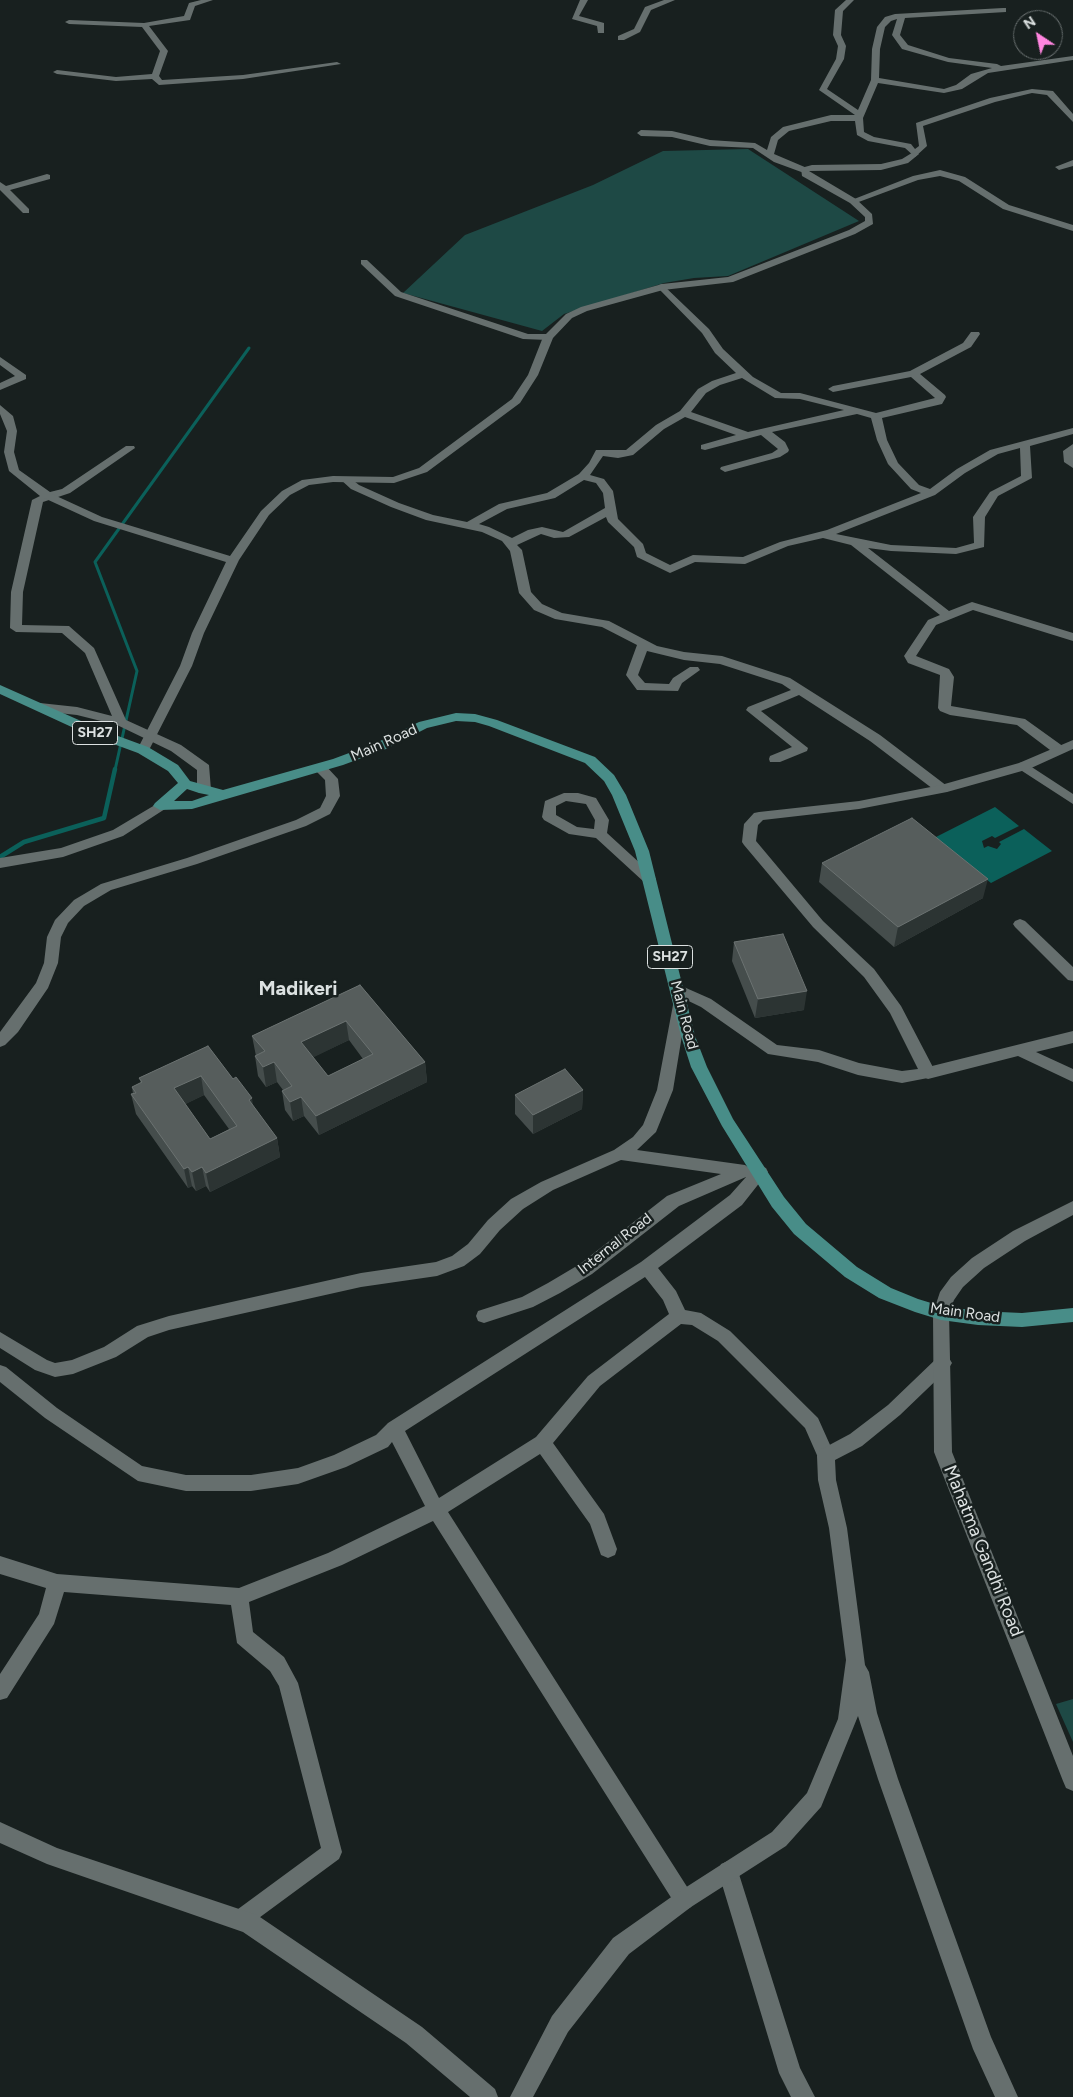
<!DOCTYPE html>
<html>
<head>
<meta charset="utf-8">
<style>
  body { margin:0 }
  #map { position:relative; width:1073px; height:2097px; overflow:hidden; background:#18201f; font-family:Figtree,sans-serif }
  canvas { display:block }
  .north { position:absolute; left:1013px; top:10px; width:50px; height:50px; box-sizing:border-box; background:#18201f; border:1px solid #666d6d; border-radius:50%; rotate:326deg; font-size:14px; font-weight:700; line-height:20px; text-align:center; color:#dce1e1 }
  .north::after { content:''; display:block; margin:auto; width:18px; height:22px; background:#ff85df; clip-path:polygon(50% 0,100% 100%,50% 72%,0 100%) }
</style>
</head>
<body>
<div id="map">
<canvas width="1073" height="2097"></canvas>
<div class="north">N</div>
</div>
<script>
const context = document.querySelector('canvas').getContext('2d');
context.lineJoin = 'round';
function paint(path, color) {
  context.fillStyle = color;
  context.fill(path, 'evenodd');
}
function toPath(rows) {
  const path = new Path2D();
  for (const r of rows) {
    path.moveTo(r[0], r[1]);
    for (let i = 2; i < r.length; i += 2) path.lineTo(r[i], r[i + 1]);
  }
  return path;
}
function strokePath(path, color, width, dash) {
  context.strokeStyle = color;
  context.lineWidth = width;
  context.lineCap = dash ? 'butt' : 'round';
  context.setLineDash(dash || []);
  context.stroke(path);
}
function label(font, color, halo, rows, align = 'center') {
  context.font = font + ' Figtree,sans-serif';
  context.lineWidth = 5;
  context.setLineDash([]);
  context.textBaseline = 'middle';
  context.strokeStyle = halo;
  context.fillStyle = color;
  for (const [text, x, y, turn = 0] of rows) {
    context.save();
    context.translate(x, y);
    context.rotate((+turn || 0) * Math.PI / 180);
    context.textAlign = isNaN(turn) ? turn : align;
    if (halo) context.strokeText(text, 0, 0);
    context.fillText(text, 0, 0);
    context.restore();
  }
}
paint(toPath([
  [748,149,859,221,728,276,694,278,664,283,564,314,542,331,403,293,465,235,593,185,663,151],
  [1073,1699,1073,1742,1056,1704]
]), '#1e4945');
paint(toPath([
  [995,807,1019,826,995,838,992,836,982,841,984,848,988,846,997,849,1001,844,999,842,1024,829,1052,851,991,883,934,838]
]), '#0b605a');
strokePath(toPath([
  [115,770,137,671,95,562,249,348]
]), '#0b605a', 3);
strokePath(toPath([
  [0,857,24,842,104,818,115,769]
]), '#0b605a', 4.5);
paint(toPath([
  [201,0,213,0,195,6,190,20,149,26,168,51,159,76,162,80,243,75,337,62,341,64,243,79,159,85,152,79,116,81,57,74,53,72,57,70,116,77,152,74,160,51,142,27,69,24,65,22,69,20,144,23,184,16,189,3,201,0],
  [580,0,588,0,579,16,604,23,604,33,598,33,597,26,572,19,580,0],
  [664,0,675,0,651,10,640,32,624,40,618,40,618,36,634,29,645,7,664,0],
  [846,0,854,0,843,11,841,35,846,46,844,59,827,89,858,110,871,80,872,49,877,27,885,17,895,14,1003,8,1006,8,1006,12,905,18,900,35,908,45,949,58,997,64,1001,66,1073,56,1073,60,988,73,962,89,944,93,878,83,863,118,864,132,874,137,911,144,915,149,919,146,916,123,990,98,1032,89,1053,91,1073,114,1073,122,1047,95,1032,93,995,102,923,126,927,146,915,157,905,148,868,141,857,135,855,121,831,121,789,131,778,140,774,154,807,168,808,170,804,173,774,162,753,148,710,146,672,137,641,136,637,133,641,130,672,131,710,140,755,143,767,150,771,137,783,127,831,115,855,115,819,90,836,59,838,46,833,35,835,10,846,0],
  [897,19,892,35,902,49,948,62,992,68,971,74,956,85,944,89,879,78,880,49,885,27,891,21,897,19],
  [1073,160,1073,166,1059,170,1055,167,1073,160],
  [940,170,965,177,1009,205,1073,225,1073,231,1003,209,959,181,940,176,918,180,856,203,849,201,913,176,940,170],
  [47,174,50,175,50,179,10,190,29,209,29,213,23,213,0,190,0,182,6,186,47,174],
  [361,260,367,260,401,292,528,334,548,334,553,337,548,340,523,339,395,296,361,264,361,260],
  [662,284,709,329,723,349,753,377,781,393,800,393,876,413,935,398,911,377,833,392,828,389,833,386,910,371,963,343,971,332,979,332,980,334,971,347,920,374,945,395,946,397,942,404,882,418,887,440,898,463,919,485,930,489,957,469,990,450,1073,428,1073,434,1030,446,1032,478,998,496,985,517,984,547,956,554,891,551,868,548,949,611,972,602,1073,633,1073,641,973,610,936,625,916,656,949,669,954,677,951,706,1025,719,1064,747,1065,750,1064,753,1054,753,1017,725,950,715,940,711,938,708,940,675,908,663,904,656,928,620,940,615,851,545,823,538,788,546,745,564,695,562,670,573,637,557,634,547,608,522,606,517,569,537,554,538,541,534,517,545,522,550,531,592,542,604,562,613,609,621,657,646,684,652,722,656,790,678,880,735,947,786,949,789,947,792,937,792,870,741,799,695,761,711,808,748,807,751,780,762,770,762,769,759,770,756,792,747,746,710,748,707,791,690,782,684,720,664,684,660,647,651,638,675,645,683,669,684,673,678,690,667,698,667,700,670,682,683,678,691,637,690,626,675,637,645,602,627,555,619,534,610,519,593,510,551,502,541,482,532,426,520,391,507,351,489,340,479,341,477,349,477,359,485,399,503,433,515,467,522,499,504,547,493,579,474,589,463,596,450,626,450,656,425,680,411,698,389,712,381,736,373,715,353,702,333,659,289,659,285,662,284],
  [742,378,775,398,800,399,844,410,748,432,691,412,706,393,720,385,742,378],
  [857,414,871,418,877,440,888,464,911,489,921,493,827,530,780,542,743,557,693,555,670,565,646,553,643,544,618,519,613,491,604,479,590,475,603,456,618,458,633,455,664,429,685,417,736,435,701,445,701,449,705,450,761,435,778,449,772,453,721,467,720,469,725,472,780,457,788,452,789,450,785,442,772,432,857,414],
  [1020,448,1021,476,990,492,973,517,974,543,956,548,891,545,836,534,935,495,965,473,998,454,1020,448],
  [584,480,596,483,603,493,605,508,563,532,542,527,528,530,512,538,489,527,479,524,507,509,555,498,584,480],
  [0,357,26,375,26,379,0,390,0,383,15,376,0,365,0,357],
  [0,405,13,416,17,431,14,452,19,470,50,492,62,489,126,446,134,446,135,448,70,493,43,502,23,592,22,625,69,626,94,648,126,720,181,745,209,765,211,790,209,793,199,793,197,790,197,770,171,751,117,725,77,715,40,711,34,707,40,703,77,707,112,716,85,653,62,633,16,632,10,628,11,592,32,500,40,496,9,471,4,452,7,431,0,414,0,405],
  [1073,444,1073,468,1064,462,1063,451,1073,444],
  [1024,762,1073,794,1073,804,1019,769,1018,766,1019,763,1024,762],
  [320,764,325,765,338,779,340,796,330,814,306,826,197,864,111,890,84,906,68,923,61,937,58,963,48,988,18,1032,5,1045,0,1047,0,1032,36,983,44,963,47,937,55,920,74,900,101,884,187,858,296,820,320,808,326,796,325,780,313,768,320,764],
  [564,793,578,793,596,798,609,820,607,833,654,876,656,879,654,882,644,882,596,838,569,834,544,820,542,817,545,801,564,793],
  [566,801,586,804,595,820,594,829,577,827,556,815,556,806,566,801],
  [1020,919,1025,921,1073,967,1073,981,1068,980,1015,927,1013,924,1015,921,1020,919],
  [680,1000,685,1001,687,1005,673,1090,656,1132,637,1150,745,1165,752,1170,760,1166,766,1168,768,1172,742,1205,658,1268,676,1291,685,1310,701,1313,730,1331,818,1418,835,1456,832,1462,826,1464,820,1462,805,1428,718,1341,692,1325,681,1324,600,1386,553,1443,604,1514,617,1549,615,1555,608,1558,601,1555,590,1524,540,1454,448,1512,691,1893,695,1900,691,1907,684,1911,677,1907,433,1521,342,1565,249,1602,253,1632,284,1657,298,1683,342,1852,339,1859,248,1926,241,1930,234,1926,230,1919,234,1912,321,1848,279,1686,270,1671,237,1643,231,1605,64,1592,54,1624,7,1698,0,1700,0,1674,39,1614,46,1588,0,1574,0,1556,57,1574,239,1588,328,1553,425,1506,392,1442,388,1447,346,1467,298,1484,251,1491,186,1491,138,1481,45,1418,0,1382,0,1365,6,1367,57,1408,142,1466,186,1475,251,1475,298,1468,334,1455,376,1435,388,1423,641,1262,730,1195,746,1177,679,1206,592,1274,560,1293,533,1307,484,1323,478,1321,476,1316,478,1311,522,1297,548,1283,580,1264,667,1196,721,1174,621,1160,553,1190,523,1209,500,1230,480,1254,464,1266,437,1276,361,1287,169,1330,148,1337,116,1357,73,1374,55,1377,35,1370,0,1348,0,1332,47,1360,55,1363,72,1360,104,1347,137,1326,169,1316,361,1273,436,1262,452,1256,468,1244,488,1220,511,1199,541,1182,614,1150,633,1137,643,1125,657,1090,673,1005,675,1001,680,1000],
  [645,1277,663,1300,669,1314,588,1376,536,1437,439,1498,405,1431,645,1277],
  [1073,1031,1073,1043,1036,1052,1073,1069,1073,1082,1018,1056,928,1079,923,1077,920,1073,923,1069,928,1067,1073,1031],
  [728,1861,735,1864,738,1871,800,2068,815,2097,791,2097,779,2073,718,1871,721,1864,728,1861]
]), '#666f6e');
paint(toPath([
  [915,151,919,154,908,163,881,170,809,171,856,199,872,214,873,224,855,234,733,282,663,290,587,311,572,318,553,338,538,375,520,403,427,472,394,483,333,482,309,485,290,495,269,515,239,560,204,633,192,666,149,750,148,753,138,753,137,750,180,666,192,633,226,562,94,521,44,498,44,494,52,494,102,517,230,556,261,511,282,491,302,480,333,476,393,477,419,468,512,399,528,375,543,337,566,314,581,307,662,284,728,277,849,230,865,221,865,217,850,203,802,176,801,168,812,165,881,164,902,159,915,151],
  [1073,740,1073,749,1029,769,947,792,859,809,763,820,758,825,756,841,823,921,874,969,901,1006,936,1073,933,1077,902,1083,858,1075,818,1062,768,1054,701,1007,672,993,670,989,672,985,677,984,711,999,777,1045,819,1050,859,1063,902,1071,918,1069,890,1013,864,977,813,927,744,845,742,842,744,824,754,813,759,812,859,801,941,785,1019,763,1073,740],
  [160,802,167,806,165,809,123,836,63,857,0,868,0,858,61,848,113,830,160,802],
  [1073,1201,1073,1215,1025,1241,984,1268,963,1287,954,1300,947,1318,941,1320,935,1318,933,1313,940,1292,951,1277,972,1258,1013,1231,1073,1201],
  [943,1356,949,1358,952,1363,949,1368,900,1415,862,1446,835,1460,836,1480,847,1528,865,1665,869,1672,877,1713,898,1779,991,2037,1018,2097,995,2097,973,2049,878,1779,858,1716,821,1807,786,1846,691,1907,629,1954,568,2032,533,2097,510,2097,552,2016,613,1938,677,1893,772,1832,807,1793,838,1719,846,1660,829,1528,818,1480,817,1456,820,1450,850,1434,888,1405,937,1358,943,1356],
  [0,1822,57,1848,257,1915,422,2027,495,2089,498,2097,470,2097,406,2043,243,1932,47,1864,0,1843,0,1822]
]), '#666f6e');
paint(toPath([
  [941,1306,947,1308,949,1313,952,1452,1073,1756,1073,1791,1066,1788,1063,1781,934,1452,933,1313,935,1308,941,1306]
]), '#666f6e');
paint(toPath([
  [0,685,99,729,148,747,178,765,190,781,223,790,333,759,376,743,419,722,456,713,475,714,497,720,595,757,614,775,626,795,649,851,695,1036,707,1067,733,1119,784,1197,806,1224,857,1267,891,1288,918,1299,941,1306,978,1311,1022,1313,1073,1308,1073,1322,1022,1327,978,1325,941,1320,915,1312,879,1298,845,1277,794,1234,772,1207,722,1126,691,1067,681,1036,635,851,612,795,604,781,585,763,489,726,475,722,456,721,427,728,386,749,343,765,192,809,160,810,153,806,155,803,178,783,168,771,138,753,89,735,0,694,0,685],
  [187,789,199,793,209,795,192,801,174,801,187,789]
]), '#488d88');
paint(toPath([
  [822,863,983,898,894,947,819,882],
  [734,942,804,1010,755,1018,732,961],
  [360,985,425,1062,427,1082,319,1135,304,1116,293,1121,285,1110,282,1091,283,1090,277,1082,266,1087,258,1076,255,1056,256,1056,252,1036],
  [349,1040,363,1059,328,1076,313,1057],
  [208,1046,277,1138,280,1157,210,1192,206,1186,196,1191,192,1186,188,1188,136,1114,131,1094,133,1094,132,1087,141,1083,139,1078],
  [204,1095,229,1129,210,1139,185,1104],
  [583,1090,582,1109,533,1134,515,1114,515,1095]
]), '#454d4c');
paint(toPath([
  [988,879,983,898,894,947,898,927],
  [807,991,804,1010,755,1018,758,999],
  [346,1021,349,1040,304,1062,301,1042],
  [274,1062,277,1082,266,1087,263,1067],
  [425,1062,427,1082,319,1135,316,1116],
  [201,1076,204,1095,178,1108,174,1088],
  [583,1090,582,1109,533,1134,533,1115],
  [301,1097,304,1116,293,1121,290,1102],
  [252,1098,255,1118,249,1100],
  [277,1138,280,1157,210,1192,206,1173],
  [188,1167,192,1186,188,1188,184,1169],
  [202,1167,206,1186,196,1191,192,1172]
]), '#2c3433');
const building = toPath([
  [912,818,988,879,898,927,822,863,912,818],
  [783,934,807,991,758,999,734,942,783,934],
  [360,985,425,1062,316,1116,301,1097,290,1102,282,1091,292,1086,274,1062,263,1067,255,1056,265,1051,252,1036,360,985],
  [346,1021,373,1054,328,1076,301,1042,346,1021],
  [208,1046,233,1079,236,1077,252,1098,249,1100,277,1138,206,1173,202,1167,192,1172,188,1167,184,1169,131,1094,136,1093,132,1087,142,1082,139,1078,208,1046],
  [201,1076,237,1126,210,1139,174,1088,201,1076],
  [565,1069,583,1090,533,1115,515,1095,565,1069]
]);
paint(building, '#565d5c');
strokePath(building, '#6b7271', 1);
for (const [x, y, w] of [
  [95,733,45],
  [670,957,45]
]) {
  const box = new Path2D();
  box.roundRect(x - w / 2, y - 11.5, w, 23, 4);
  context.fillStyle = '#18201f';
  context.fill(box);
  strokePath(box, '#dce1e1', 1);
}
label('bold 14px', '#dce1e1', null, [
  ["SH27",95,733],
  ["SH27",670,957]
]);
label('15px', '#dce1e1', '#18201f', [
  ["Main Road",384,743,-24],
  ["Main Road",684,1015,75],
  ["Internal Road",615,1244,-38],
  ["Main Road",965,1313,8]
]);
label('18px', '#dce1e1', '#18201f', [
  ["Mahatma Gandhi Road",983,1551,68]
]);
label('bold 20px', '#dce1e1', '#18201f', [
  ["Madikeri",298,989]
]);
</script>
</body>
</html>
